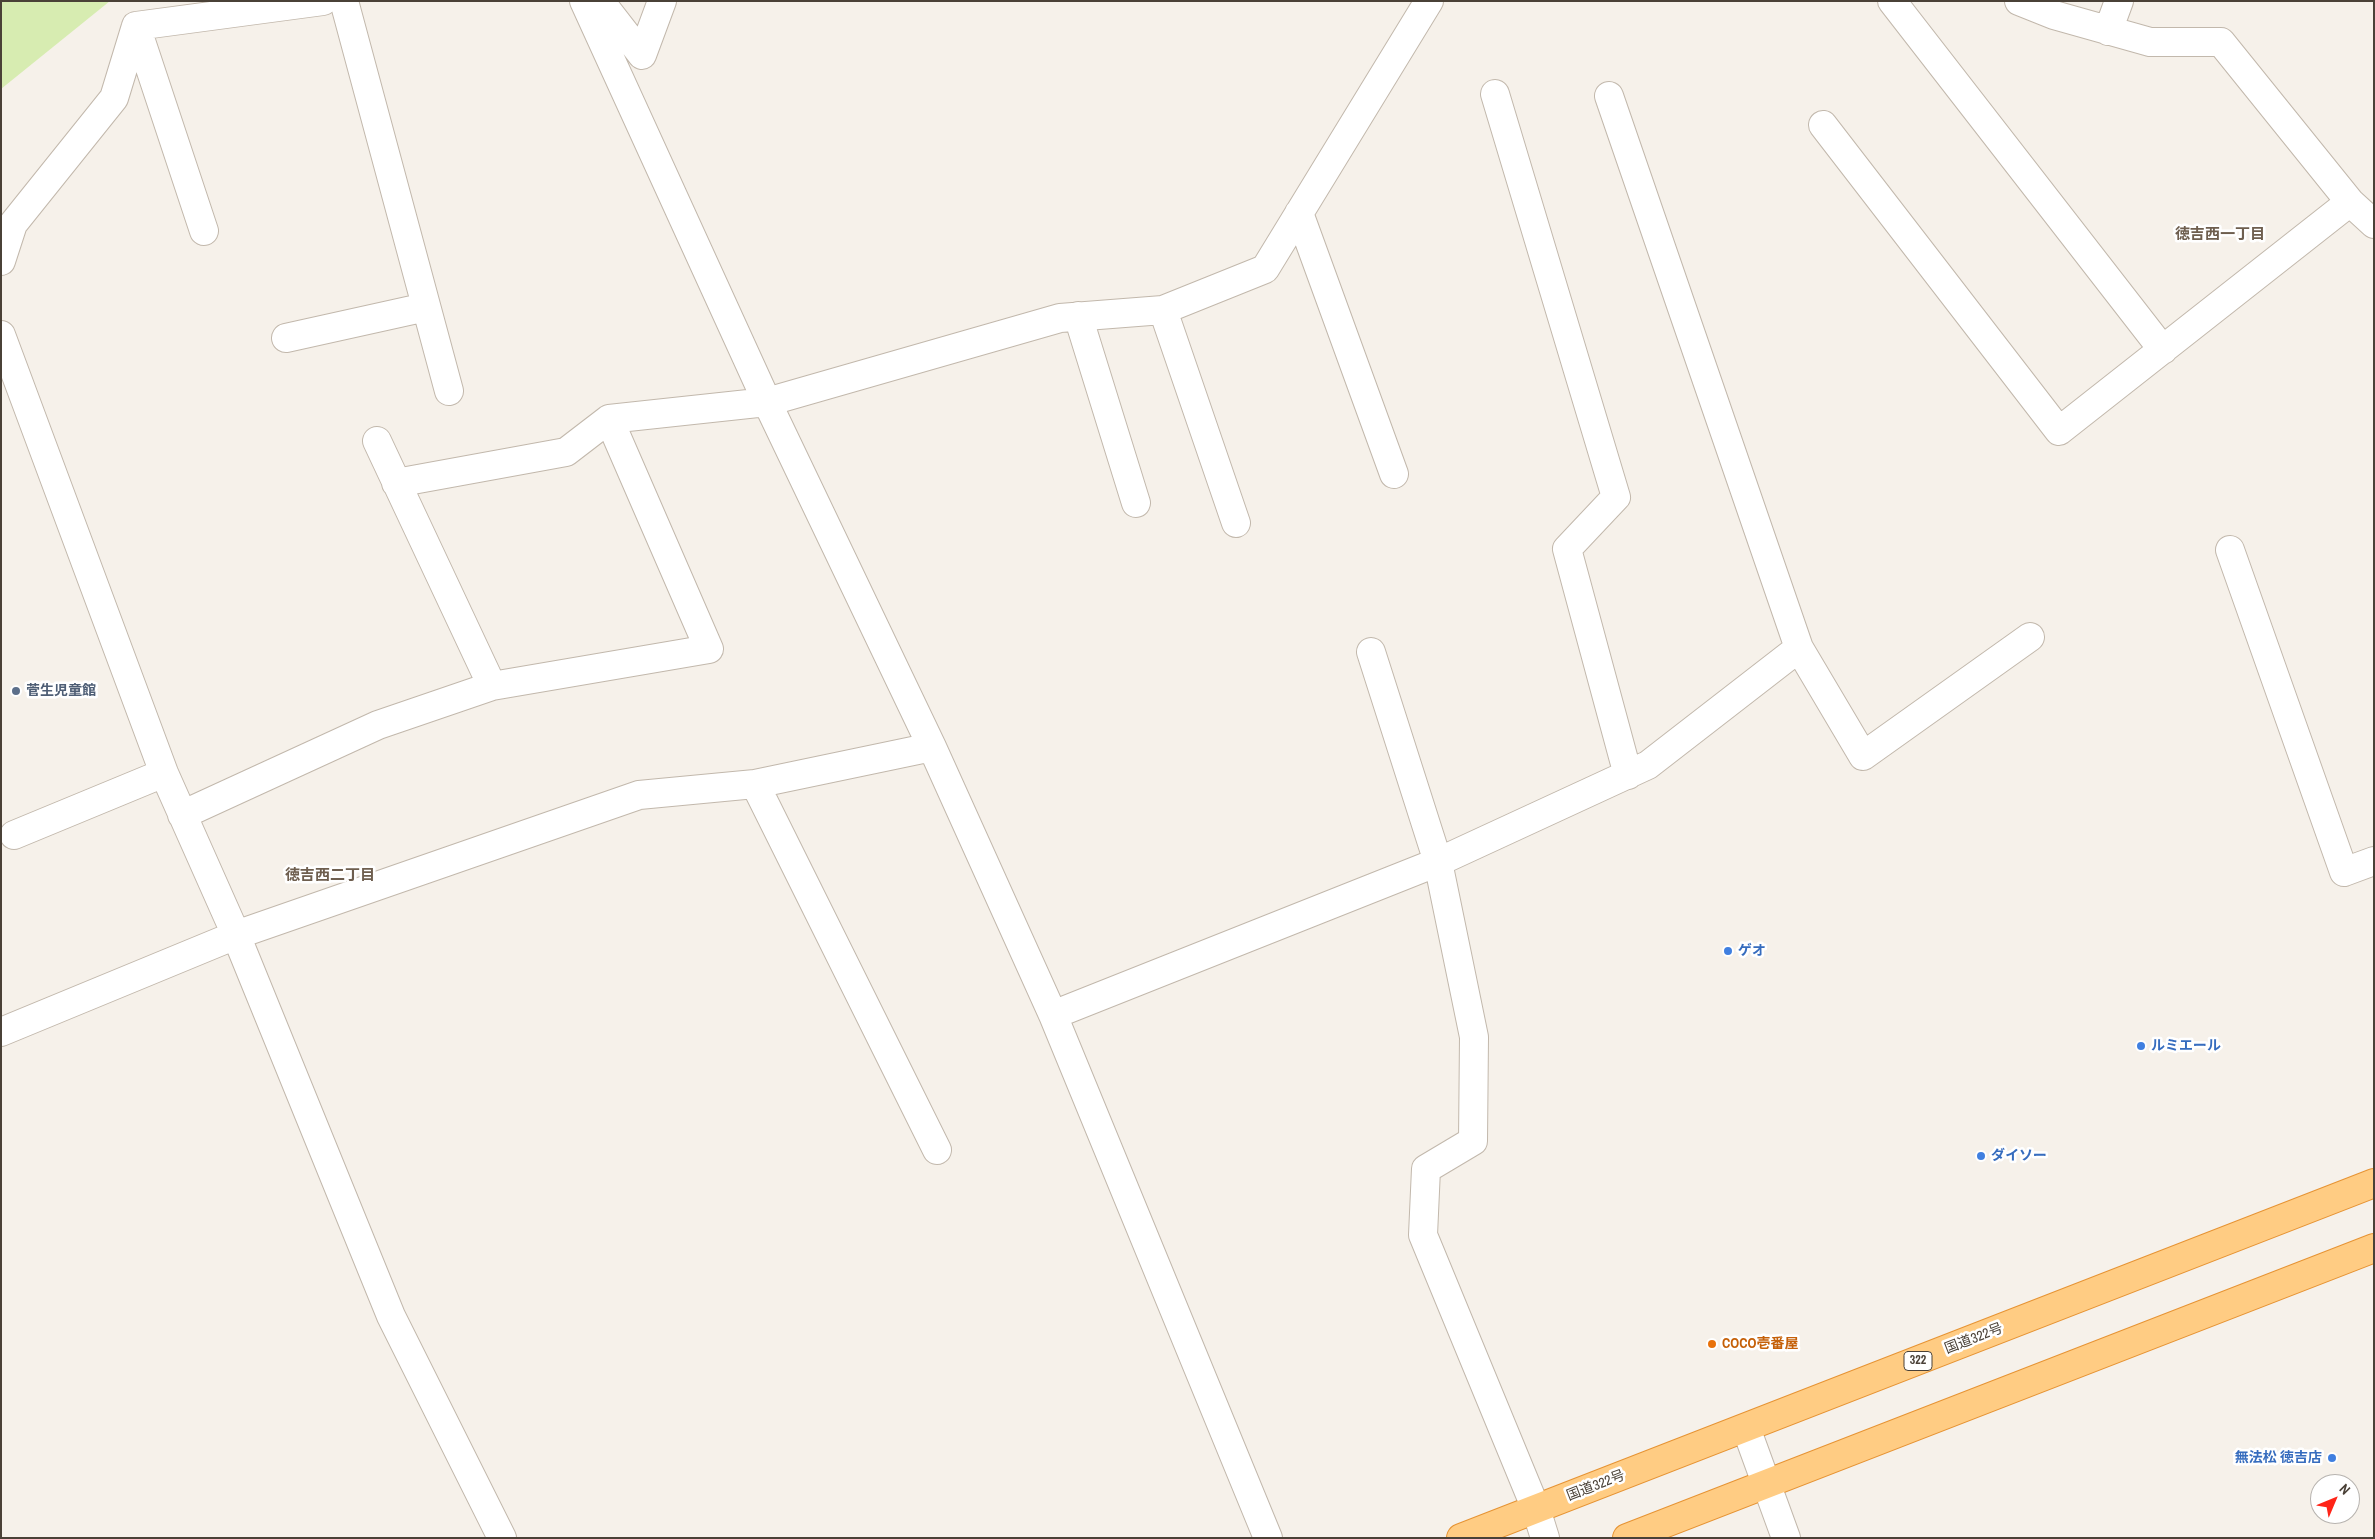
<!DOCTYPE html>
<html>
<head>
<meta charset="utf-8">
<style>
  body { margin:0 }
  #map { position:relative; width:2375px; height:1539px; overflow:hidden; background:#f6f1ea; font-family:"Archivo Narrow",sans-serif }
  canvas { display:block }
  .frame { position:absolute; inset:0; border:2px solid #4a4137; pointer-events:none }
  .north { position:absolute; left:2310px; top:1474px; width:50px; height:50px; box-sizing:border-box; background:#fff; border:1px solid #b7b3af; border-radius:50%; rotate:45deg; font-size:14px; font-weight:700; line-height:20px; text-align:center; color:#4a4137 }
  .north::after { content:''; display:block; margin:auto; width:18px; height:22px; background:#ff2418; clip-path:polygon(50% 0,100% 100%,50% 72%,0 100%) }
</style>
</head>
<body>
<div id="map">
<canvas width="2375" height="1539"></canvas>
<div class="frame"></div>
<div class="north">N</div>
</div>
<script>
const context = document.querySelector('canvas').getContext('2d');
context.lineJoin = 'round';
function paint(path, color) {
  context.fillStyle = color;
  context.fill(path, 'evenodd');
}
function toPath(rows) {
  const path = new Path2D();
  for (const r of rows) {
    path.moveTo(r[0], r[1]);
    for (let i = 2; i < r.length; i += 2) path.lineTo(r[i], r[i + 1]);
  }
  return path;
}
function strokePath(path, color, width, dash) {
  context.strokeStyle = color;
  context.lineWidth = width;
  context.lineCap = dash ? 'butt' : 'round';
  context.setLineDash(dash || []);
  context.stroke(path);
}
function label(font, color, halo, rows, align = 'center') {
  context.font = font + ' "Archivo Narrow","Noto Sans JP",sans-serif';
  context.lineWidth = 5;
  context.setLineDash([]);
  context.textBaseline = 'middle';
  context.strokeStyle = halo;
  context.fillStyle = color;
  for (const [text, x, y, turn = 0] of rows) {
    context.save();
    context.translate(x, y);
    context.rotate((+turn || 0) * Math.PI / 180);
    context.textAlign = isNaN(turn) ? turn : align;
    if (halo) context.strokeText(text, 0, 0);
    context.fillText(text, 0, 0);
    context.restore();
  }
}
paint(toPath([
  [1,1,110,1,1,89]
]), '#d7ecb1');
const minor = toPath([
  [344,1,449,391],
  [584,1,767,402,932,747,1053,1015,1268,1538],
  [600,1,642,55,662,1],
  [1892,1,2163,350],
  [136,26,204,231],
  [2108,31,2119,1],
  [1495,94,1616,497,1567,549,1628,775],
  [1609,96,1799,648],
  [1823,125,2059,431,2350,202,2221,42,2150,42,2054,15,2019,1],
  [2350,202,2374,224],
  [1299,213,1394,474],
  [1,261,13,224,114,98,136,26,323,1],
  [1163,310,1236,523],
  [1078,316,1136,503],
  [1,335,164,773,236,935,391,1316,502,1538],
  [286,338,426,307],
  [377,441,492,686,709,649,609,419,767,402,1060,318,1163,310,1265,269,1429,1],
  [396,483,566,452,609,419],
  [2230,550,2344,872,2374,861],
  [1371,652,1438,862,1474,1037,1473,1141,1426,1169,1423,1235,1536,1509,1545,1538],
  [755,784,937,1150],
  [182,815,378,725,492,686],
  [14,835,164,773],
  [1053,1015,1438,862,1648,765,1799,648,1863,756,2030,637],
  [1,1032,236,935,639,795,755,784,932,747],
  [1746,1428,1786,1538]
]);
const trunk = toPath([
  [1461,1538,2374,1183],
  [1627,1538,2374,1248]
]);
strokePath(minor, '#c2b8ac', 30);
strokePath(trunk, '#e69333', 30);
strokePath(minor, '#fff', 28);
strokePath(trunk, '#ffcc83', 28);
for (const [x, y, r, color] of [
  [16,691,5,"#5c6f8a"],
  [1728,951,5,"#3f7fe0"],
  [2141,1046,5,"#3f7fe0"],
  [1981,1156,5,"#3f7fe0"],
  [1712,1344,5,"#e8710a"],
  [2332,1458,5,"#3f7fe0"]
]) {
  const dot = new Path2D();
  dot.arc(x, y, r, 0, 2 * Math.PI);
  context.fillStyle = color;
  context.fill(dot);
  strokePath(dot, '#fff', 2);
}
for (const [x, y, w] of [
  [1918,1361,28]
]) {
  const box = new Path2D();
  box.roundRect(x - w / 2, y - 9.5, w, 19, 4);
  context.fillStyle = '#fff';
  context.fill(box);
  strokePath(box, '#4a4137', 1);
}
label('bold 12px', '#4a4137', null, [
  ["322",1918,1361]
]);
label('bold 14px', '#4e5e75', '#fff', [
  ["菅生児童館",26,691]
], 'left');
label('bold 14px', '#366cbe', '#fff', [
  ["ゲオ",1738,951],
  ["ルミエール",2151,1046],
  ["ダイソー",1991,1156],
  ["無法松 徳吉店",2322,1458,"right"]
], 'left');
label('14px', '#4a4137', '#fff', [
  ["国道322号",1974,1339,-21],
  ["国道322号",1596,1486,-21]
]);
label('bold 14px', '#c56008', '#fff', [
  ["COCO壱番屋",1722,1344]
], 'left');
label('bold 15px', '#6e5e4e', '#fff', [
  ["徳吉西一丁目",2220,235],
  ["徳吉西二丁目",330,876]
]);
</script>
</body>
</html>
